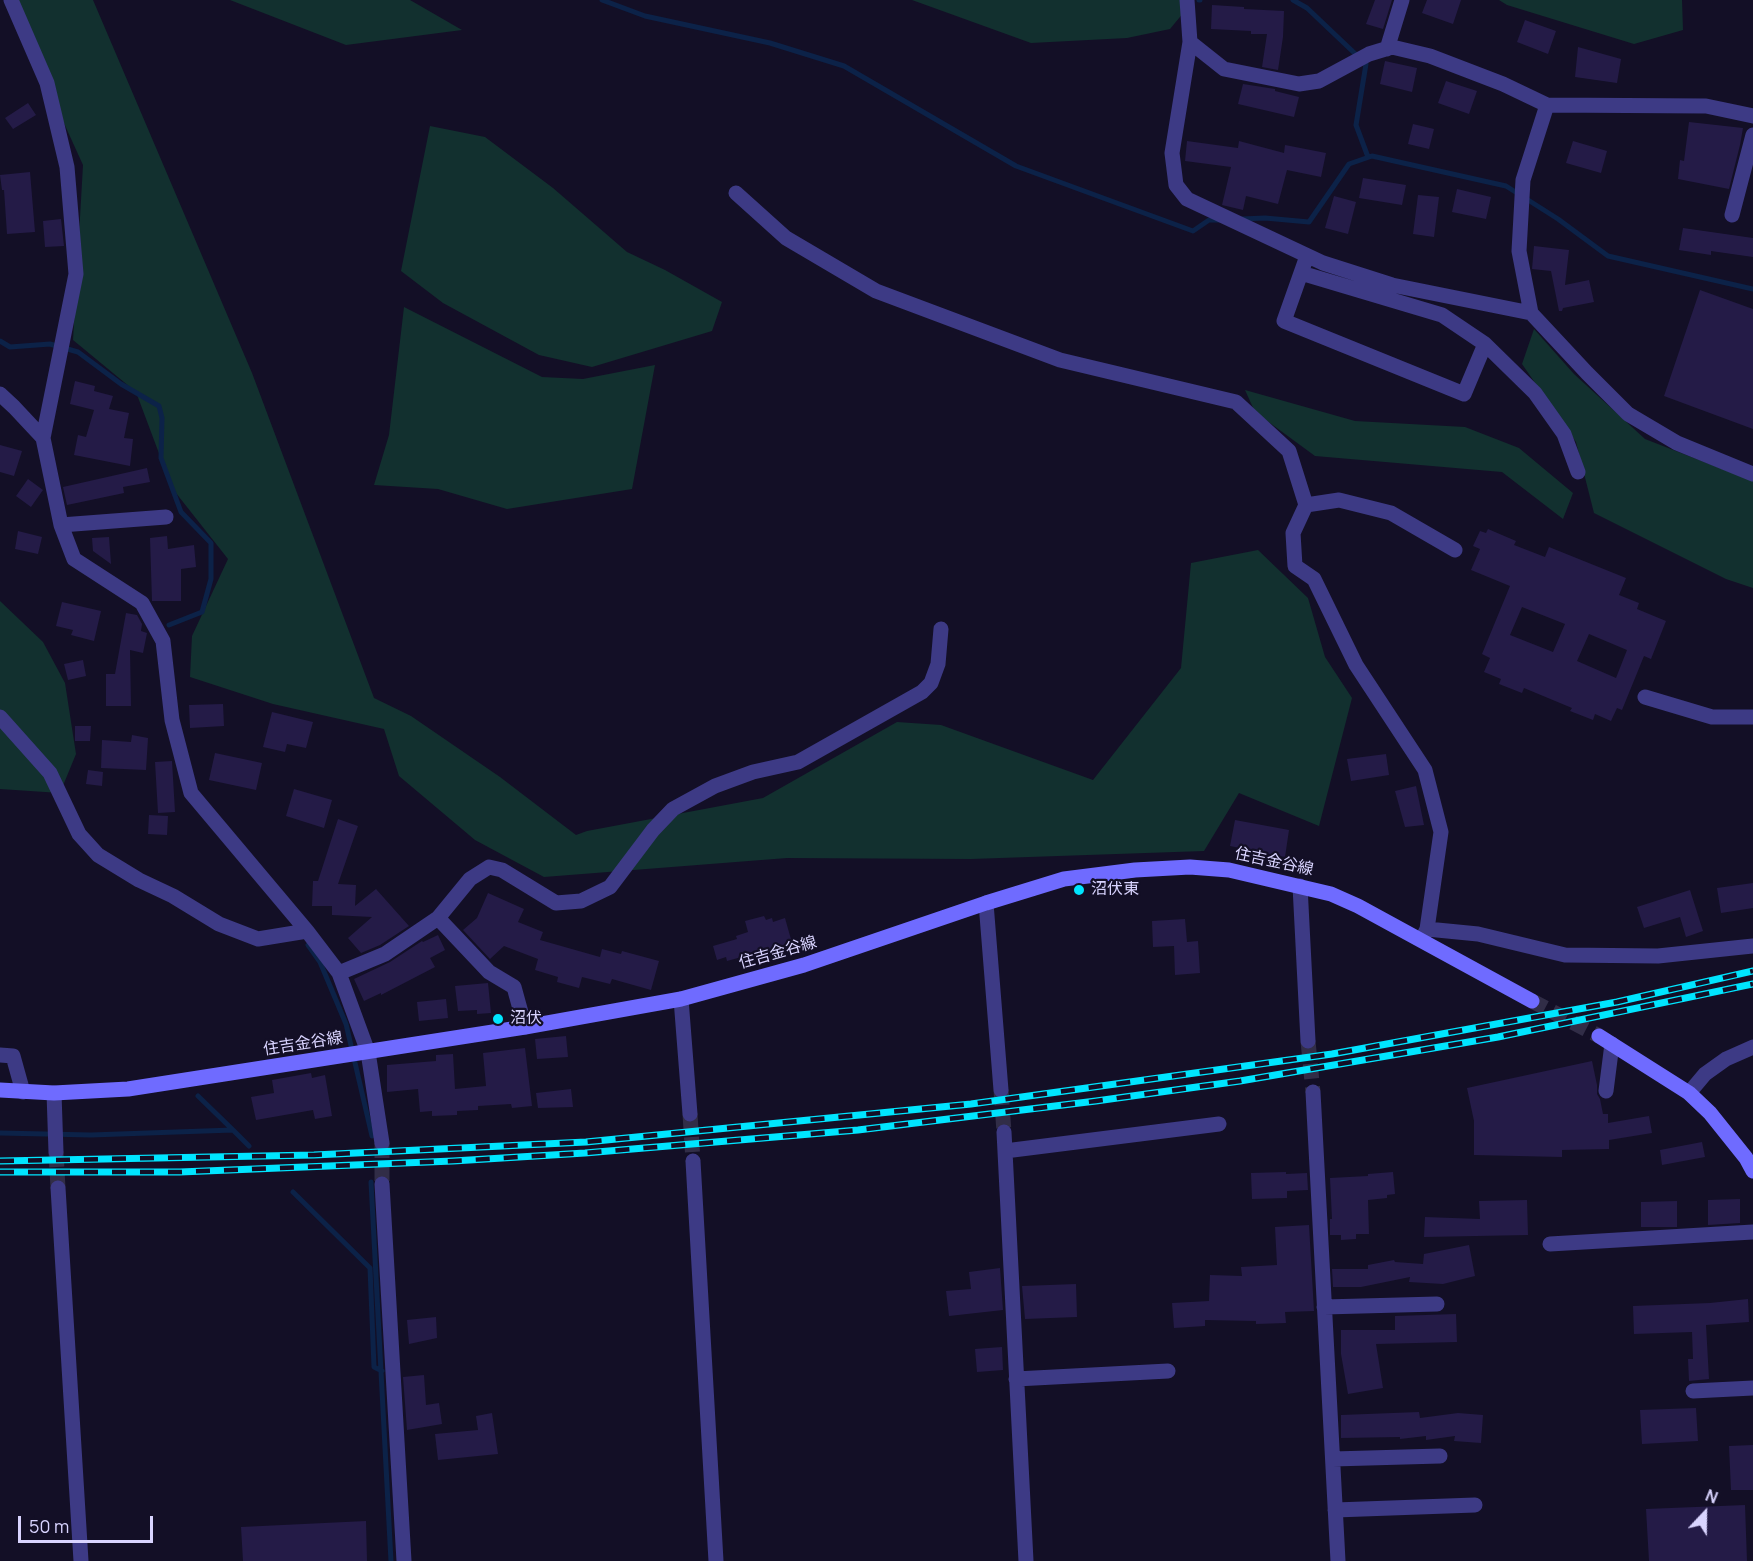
<!DOCTYPE html>
<html>
<head>
<meta charset="utf-8">
<style>
  body { margin:0 }
  #map { position:relative; width:1753px; height:1561px; overflow:hidden; background:#130f26; font-family:Manrope,sans-serif }
  canvas { display:block }
  .north { position:absolute; left:1675px; top:1483px; width:60px; height:60px; -webkit-text-stroke:4px #130f26; paint-order:stroke; rotate:22deg; font-size:16px; font-weight:700; line-height:24px; text-align:center; color:#d9d4ff }
  .north::after { content:''; display:block; margin:auto; width:21px; height:27px; background:#d9d4ff; clip-path:polygon(50% 0,100% 100%,50% 72%,0 100%) }
  .scale { position:absolute; left:18px; top:1516px; width:135px; height:27px; box-sizing:border-box; border:3px solid #d9d4ff; border-top:0; padding-left:8px; font-size:18px; line-height:21px; white-space:nowrap; color:#d9d4ff; -webkit-text-stroke:4px #130f26; paint-order:stroke }
</style>
</head>
<body>
<div id="map">
<canvas width="1753" height="1561"></canvas>
<div class="north">N</div>
<div class="scale">50 m</div>
</div>
<script>
const context = document.querySelector('canvas').getContext('2d');
context.lineJoin = 'round';
function paint(path, color) {
  context.fillStyle = color;
  context.fill(path, 'evenodd');
}
function toPath(rows) {
  const path = new Path2D();
  for (const r of rows) {
    path.moveTo(r[0], r[1]);
    for (let i = 2; i < r.length; i += 2) path.lineTo(r[i], r[i + 1]);
  }
  return path;
}
function strokePath(path, color, width, dash) {
  context.strokeStyle = color;
  context.lineWidth = width;
  context.lineCap = dash ? 'butt' : 'round';
  context.setLineDash(dash || []);
  context.stroke(path);
}
function label(font, color, halo, rows, align = 'center') {
  context.font = font + ' Manrope,"Noto Sans JP",sans-serif';
  context.lineWidth = 4.5;
  context.setLineDash([]);
  context.textBaseline = 'middle';
  context.strokeStyle = halo;
  context.fillStyle = color;
  for (const [text, x, y, turn = 0] of rows) {
    context.save();
    context.translate(x, y);
    context.rotate((+turn || 0) * Math.PI / 180);
    context.textAlign = isNaN(turn) ? turn : align;
    if (halo) context.strokeText(text, 0, 0);
    context.fillText(text, 0, 0);
    context.restore();
  }
}
paint(toPath([
  [8,0,93,0,252,373,374,698,411,716,500,777,576,835,587,831,763,798,897,722,941,725,1093,780,1181,668,1191,563,1258,550,1308,598,1325,657,1352,698,1319,826,1239,793,1204,851,971,859,787,858,544,877,475,840,399,776,384,729,273,704,190,677,192,636,228,559,172,488,136,392,73,340,83,165],
  [230,0,410,0,462,30,346,45],
  [912,0,1194,0,1170,29,1127,38,1031,43],
  [1499,0,1682,0,1683,30,1634,44,1507,5],
  [430,126,485,137,553,188,627,252,665,270,722,302,712,331,592,367,539,355,443,303,401,271],
  [404,307,542,377,583,379,655,365,632,489,507,509,438,489,374,485,389,435],
  [1534,329,1574,374,1645,439,1753,481,1753,588,1726,579,1594,513,1576,442,1522,364],
  [1245,390,1355,421,1465,427,1519,448,1573,493,1563,519,1502,472,1315,456,1255,412],
  [0,601,43,642,65,683,76,754,60,793,0,789]
]), '#12302f');
strokePath(toPath([
  [602,0,645,16,770,43,844,66,1016,166,1193,231,1209,220,1220,220],
  [1199,0,1200,0],
  [1293,0,1307,8,1366,64,1356,125,1368,157],
  [1242,219,1265,218,1309,222,1349,164,1372,156,1506,186,1558,219,1608,256,1753,289],
  [0,341,10,347,50,344,78,352,121,384,159,406,162,418,161,458,181,512,211,543,211,579,202,612,169,625],
  [308,945,320,962,346,1024,372,1136],
  [198,1096,233,1130],
  [0,1133,91,1135,233,1130,249,1146],
  [371,1182,391,1561],
  [293,1192,370,1268,374,1367,382,1371]
]), '#0c2248', 5);
paint(toPath([
  [1375,0,1392,0,1383,29,1366,24],
  [1427,0,1461,0,1453,24,1422,13],
  [1212,5,1244,7,1244,9,1284,11,1283,37,1278,70,1262,67,1267,34,1251,34,1251,31,1211,29],
  [1525,20,1556,31,1548,54,1517,42],
  [1578,47,1621,59,1617,83,1575,77],
  [1385,61,1417,68,1412,92,1380,84],
  [1446,81,1477,91,1469,114,1438,103],
  [1243,84,1275,89,1275,91,1299,97,1294,117,1238,104],
  [28,103,36,115,13,129,5,118],
  [1689,122,1743,128,1740,145,1729,189,1678,179,1680,160,1684,161],
  [1413,124,1434,129,1429,149,1408,144],
  [1187,141,1238,148,1239,141,1284,153,1285,145,1326,153,1321,177,1287,170,1278,204,1246,196,1243,210,1222,205,1231,167,1185,161],
  [1573,141,1607,151,1601,173,1566,163],
  [30,172,35,232,7,234,4,190,2,190,0,175],
  [1363,178,1406,185,1402,205,1359,198],
  [1457,189,1491,197,1486,219,1452,212],
  [1418,195,1439,197,1434,237,1413,234],
  [1334,196,1356,202,1348,234,1325,228],
  [61,219,64,246,45,247,43,221],
  [1683,228,1753,238,1753,257,1711,251,1711,255,1679,250],
  [1534,246,1569,250,1565,285,1589,280,1594,302,1563,308,1562,311,1559,311,1551,271,1532,269],
  [1700,290,1753,309,1753,429,1664,396],
  [75,381,95,386,94,391,113,396,109,409,129,413,124,438,133,439,130,466,74,455,78,435,86,437,94,410,70,404],
  [0,445,22,451,14,476,0,472],
  [147,468,150,482,123,487,124,493,67,505,63,487],
  [28,479,43,490,31,507,16,496],
  [1488,529,1516,541,1514,545,1545,557,1549,547,1626,578,1619,595,1639,603,1637,609,1666,621,1651,659,1644,656,1622,710,1617,708,1611,721,1595,714,1593,720,1570,711,1572,708,1524,688,1522,693,1499,684,1501,679,1484,672,1490,658,1482,654,1510,586,1471,570,1480,549,1473,546,1480,531,1486,533],
  [1522,607,1565,624,1553,652,1510,635],
  [1589,634,1627,650,1616,678,1577,661],
  [18,531,42,537,38,554,15,549],
  [167,536,168,549,194,545,196,567,181,569,181,601,152,601,150,538],
  [109,537,111,564,93,551,92,538],
  [62,602,101,611,94,641,71,635,73,630,56,626],
  [126,613,137,615,142,624,141,631,147,633,143,653,130,650,131,706,106,706,106,674,115,674],
  [83,660,86,676,68,680,64,664],
  [223,704,224,726,190,728,189,705],
  [272,712,313,722,306,748,287,744,285,752,263,747],
  [75,726,91,726,90,741,75,741],
  [132,735,148,738,146,770,101,768,102,740,131,742],
  [215,753,262,763,256,790,209,780],
  [1386,754,1389,775,1351,781,1347,759],
  [172,761,175,812,158,813,155,762],
  [88,770,103,772,102,786,86,784],
  [1416,786,1424,825,1405,827,1395,791],
  [294,789,332,800,324,828,286,816],
  [149,815,168,816,167,835,148,834],
  [338,819,358,826,338,884,356,885,355,906,376,889,409,926,380,945,361,953,348,938,372,917,332,915,332,906,312,906,313,881,318,881],
  [1235,820,1289,830,1285,857,1230,846],
  [1753,883,1753,908,1721,913,1717,888],
  [1690,890,1703,931,1686,937,1680,917,1644,928,1637,907],
  [488,893,524,909,518,922,543,932,540,940,600,957,602,949,621,954,622,951,659,961,651,990,612,979,610,984,582,977,579,988,557,982,558,977,535,970,538,959,504,946,490,959,463,930,477,918],
  [764,916,766,920,772,918,773,922,785,918,792,943,727,961,726,957,717,960,713,946,737,939,736,936,748,932,745,921],
  [1185,919,1187,942,1198,941,1200,973,1175,975,1174,946,1153,947,1152,921],
  [438,935,445,950,430,958,435,967,381,995,381,993,364,1001,354,979,390,962,422,941,423,942],
  [488,983,491,1013,477,1014,477,1010,458,1011,455,986],
  [446,999,448,1018,419,1021,417,1002],
  [566,1036,568,1057,537,1059,535,1039],
  [525,1048,532,1106,512,1108,511,1104,478,1106,478,1110,457,1111,457,1115,432,1116,432,1111,420,1112,418,1089,387,1092,387,1065,436,1061,436,1055,453,1054,455,1089,486,1086,483,1053],
  [1592,1061,1597,1085,1597,1094,1600,1099,1603,1114,1608,1114,1608,1123,1649,1116,1652,1133,1609,1140,1609,1149,1562,1150,1562,1157,1474,1155,1474,1121,1467,1088],
  [311,1073,312,1078,325,1075,332,1116,315,1119,313,1110,256,1120,251,1097,274,1093,272,1080],
  [571,1089,573,1107,538,1108,536,1093],
  [1702,1142,1705,1157,1662,1165,1660,1150],
  [1286,1172,1286,1174,1307,1173,1308,1190,1287,1191,1287,1198,1252,1199,1251,1173],
  [1393,1172,1395,1194,1387,1195,1387,1198,1368,1200,1369,1234,1356,1234,1356,1239,1341,1240,1341,1235,1330,1235,1330,1219,1332,1219,1330,1178,1368,1176,1368,1174],
  [1740,1199,1740,1223,1708,1225,1708,1200],
  [1527,1200,1528,1235,1424,1237,1425,1217,1480,1219,1479,1201],
  [1677,1201,1677,1227,1641,1227,1641,1202],
  [1309,1225,1314,1311,1285,1312,1286,1323,1256,1324,1256,1321,1205,1320,1205,1326,1174,1328,1172,1303,1209,1301,1210,1275,1242,1276,1241,1267,1277,1265,1275,1227],
  [1469,1245,1475,1276,1443,1284,1409,1282,1410,1277,1361,1287,1333,1287,1332,1269,1368,1269,1368,1265,1394,1260,1395,1262,1423,1264,1424,1254],
  [1000,1268,1003,1310,949,1316,946,1291,971,1289,969,1272],
  [1076,1284,1077,1317,1025,1319,1022,1286],
  [1748,1299,1749,1322,1706,1325,1709,1379,1689,1381,1688,1359,1693,1359,1692,1332,1634,1334,1633,1306,1710,1303],
  [1456,1314,1457,1342,1376,1344,1383,1388,1348,1394,1341,1354,1341,1330,1395,1330,1395,1316],
  [436,1317,437,1338,409,1344,407,1320],
  [1002,1347,1003,1370,977,1372,975,1349],
  [424,1375,426,1405,439,1403,442,1424,407,1430,403,1377],
  [1696,1408,1698,1441,1642,1444,1640,1410],
  [1419,1412,1420,1418,1458,1413,1483,1415,1481,1443,1454,1441,1455,1436,1426,1440,1426,1436,1400,1439,1400,1437,1341,1438,1341,1415],
  [492,1413,498,1454,438,1460,435,1434,478,1430,476,1416],
  [1753,1445,1753,1490,1731,1490,1729,1446],
  [1745,1505,1747,1561,1649,1561,1646,1509],
  [366,1521,367,1561,243,1561,241,1527]
]), '#241b47');
strokePath(toPath([
  [1308,1041,1313,1092],
  [1001,1090,1004,1132],
  [690,1114,693,1161],
  [382,1143,382,1184],
  [56,1152,58,1188]
]), '#312d47', 15, [15, 8]);
strokePath(toPath([
  [1532,1001,1599,1036]
]), '#312d47', 15, [15, 8]);
strokePath(toPath([
  [11,0,47,83,67,167,76,274,43,438],
  [1187,0,1190,42,1172,153,1176,185,1187,199,1323,263,1392,285,1531,313],
  [1190,42,1224,69,1299,84,1319,81,1369,54,1392,47,1430,56,1503,84,1547,105,1706,106,1753,116],
  [1387,49,1402,0],
  [1547,105,1523,180,1519,251,1531,313,1587,373,1628,414,1677,443,1753,474],
  [736,193,786,238,876,291,1060,360,1236,402,1289,451,1306,505],
  [1732,215,1753,135],
  [1301,273,1442,315,1485,344,1464,394,1284,321,1307,256],
  [1485,344,1535,393,1564,434,1578,472],
  [0,394,14,407,43,438,61,525,74,559,142,603,163,641,172,720,191,793,307,931,339,973,368,1052,382,1143],
  [61,525,166,517],
  [1645,697,1712,717,1753,717],
  [0,717,50,773,79,834,98,855,139,880,173,896,219,924,258,939,307,931],
  [1300,886,1308,1041],
  [986,903,1001,1090],
  [1427,929,1441,832,1425,770,1356,665,1314,579,1295,566,1293,533,1306,505,1339,500,1391,513,1455,550],
  [1423,937,1427,929,1478,934,1565,955,1658,956,1753,946],
  [339,973,385,954,438,918],
  [681,999,690,1114],
  [525,1027,514,987,489,972,438,918,470,879,489,867,502,870,556,903,581,901,610,887,653,830,673,809,715,786,753,772,798,762,922,692,931,683,938,664,941,629],
  [0,1055,13,1056,23,1092],
  [1606,1091,1612,1044],
  [1313,1092,1338,1561],
  [54,1093,56,1152],
  [1004,1132,1026,1561],
  [1005,1151,1219,1124],
  [693,1161,716,1561],
  [382,1184,404,1561],
  [58,1188,81,1561],
  [1550,1244,1753,1232],
  [1324,1307,1437,1304],
  [1016,1379,1168,1371],
  [1693,1391,1753,1388],
  [1333,1459,1440,1456],
  [1335,1510,1475,1505]
]), '#3d3a85', 15);
strokePath(toPath([
  [1689,1093,1705,1074,1726,1059,1753,1047]
]), '#3d3a85', 15);
strokePath(toPath([
  [1599,1036,1689,1093,1710,1113,1746,1158,1753,1171],
  [0,1090,54,1093,128,1089,525,1027,681,999,804,965,986,903,1064,879,1135,870,1190,867,1229,870,1331,894,1358,906,1532,1001]
]), '#6f6bff', 15);
const rail = toPath([
  [0,1161,314,1155,586,1142,971,1104,1332,1054,1617,1002,1753,971],
  [0,1172,180,1172,453,1161,585,1153,858,1130,1096,1101,1240,1081,1498,1037,1753,984]
]);
strokePath(rail, '#00e5ff', 7);
strokePath(rail, '#130f26', 4.5, [14]);
for (const [x, y, r, color] of [
  [1079,890,6,"#00e5ff"],
  [498,1019,6,"#00e5ff"]
]) {
  const dot = new Path2D();
  dot.arc(x, y, r, 0, 2 * Math.PI);
  context.fillStyle = color;
  context.fill(dot);
  strokePath(dot, '#130f26', 2);
}
label('16px', '#d9d4ff', '#130f26', [
  ["住吉金谷線",1274,862,12],
  ["住吉金谷線",778,953,-16],
  ["住吉金谷線",303,1044,-9]
]);
label('16px', '#d9d4ff', '#130f26', [
  ["沼伏東",1091,890],
  ["沼伏",510,1019]
], 'left');
</script>
</body>
</html>
